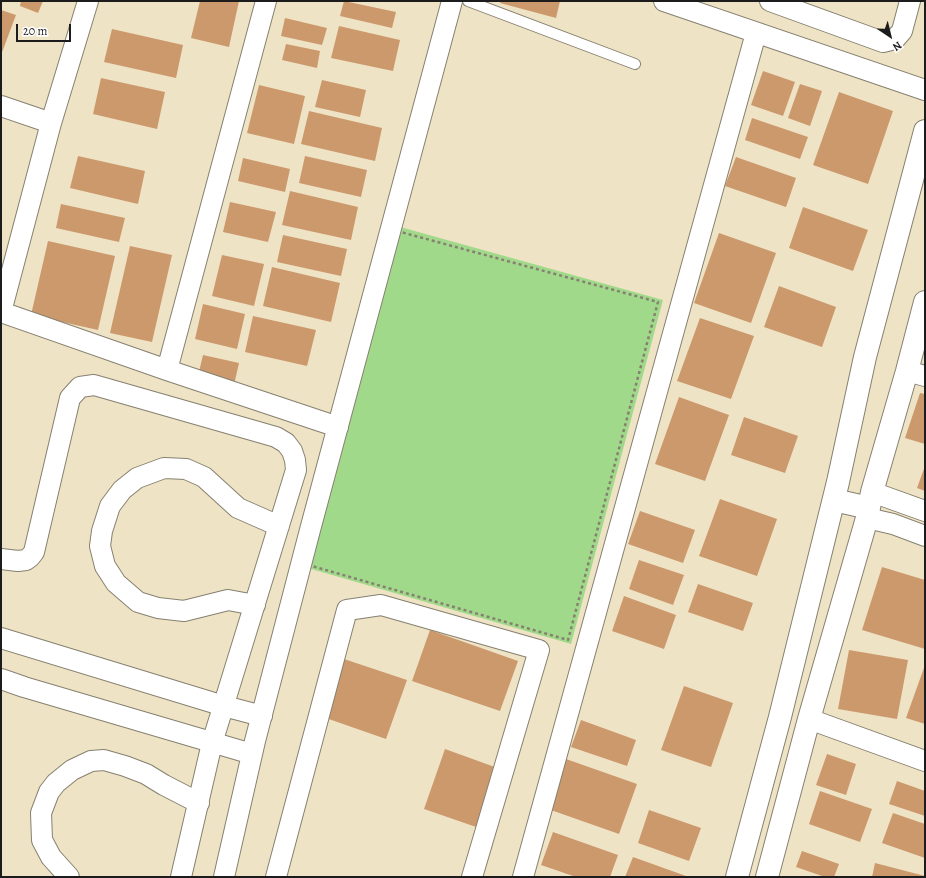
<!DOCTYPE html>
<html>
<head>
<meta charset="utf-8">
<style>
  body { margin:0 }
  #map { position:relative; width:926px; height:878px; overflow:hidden; background:#efe3c5; font-family:Alegreya,serif }
  canvas { display:block }
  .frame { position:absolute; inset:0; border:2px solid #1c1c1c; pointer-events:none }
  .north { position:absolute; left:870px; top:16px; width:40px; height:40px; -webkit-text-stroke:3px #fff; paint-order:stroke; rotate:145deg; font-size:11px; font-weight:700; line-height:16px; text-align:center; color:#1c1c1c }
  .north::after { content:''; display:block; margin:auto; width:14px; height:18px; background:#1c1c1c; clip-path:polygon(50% 0,100% 100%,50% 72%,0 100%) }
  .scale { position:absolute; left:16px; top:24px; width:55px; height:18px; box-sizing:border-box; border:2px solid #1c1c1c; border-top:0; padding-left:5px; font-size:12px; line-height:14px; white-space:nowrap; color:#1c1c1c; -webkit-text-stroke:3px #fff; paint-order:stroke }
</style>
</head>
<body>
<div id="map">
<canvas width="926" height="878"></canvas>
<div class="frame"></div>
<div class="north">N</div>
<div class="scale">20 m</div>
</div>
<script>
const context = document.querySelector('canvas').getContext('2d');
context.lineJoin = 'round';
function paint(path, color) {
  context.fillStyle = color;
  context.fill(path, 'evenodd');
}
function toPath(rows) {
  const path = new Path2D();
  for (const r of rows) {
    path.moveTo(r[0], r[1]);
    for (let i = 2; i < r.length; i += 2) path.lineTo(r[i], r[i + 1]);
  }
  return path;
}
function strokePath(path, color, width, dash) {
  context.strokeStyle = color;
  context.lineWidth = width;
  context.lineCap = dash ? 'butt' : 'round';
  context.setLineDash(dash || []);
  context.stroke(path);
}
paint(toPath([
  [393,225,663,300,571,644,301,566]
]), '#a1d98b');
paint(toPath([
  [21,1,43,1,38,13,20,6],
  [200,1,239,1,229,47,191,38],
  [344,1,396,12,392,28,340,16],
  [501,1,560,1,556,18,500,3],
  [1,10,16,15,1,55],
  [285,18,327,28,322,45,281,36],
  [339,26,400,40,393,71,331,58],
  [112,29,183,45,176,78,104,62],
  [286,44,320,51,317,68,282,60],
  [763,71,795,82,783,116,751,105],
  [101,78,165,92,157,129,93,114],
  [322,80,366,90,360,117,315,107],
  [800,84,822,91,810,126,788,118],
  [259,85,305,96,294,144,247,133],
  [839,92,893,111,868,184,813,165],
  [309,111,382,128,375,161,301,144],
  [752,118,808,137,800,159,745,140],
  [78,156,145,171,138,204,70,188],
  [305,156,367,170,361,197,299,183],
  [736,157,796,178,786,207,725,186],
  [243,158,290,169,285,192,238,181],
  [290,191,358,207,351,240,282,225],
  [230,202,276,212,268,242,223,232],
  [61,204,125,218,119,242,56,228],
  [803,207,868,230,853,271,789,248],
  [719,233,776,253,751,323,694,303],
  [283,235,347,249,341,276,277,262],
  [48,241,115,256,98,330,31,315],
  [130,246,172,255,152,342,110,333],
  [222,255,264,264,254,306,212,296],
  [272,267,340,283,331,322,263,306],
  [779,286,836,307,822,347,764,327],
  [203,304,245,314,237,349,195,339],
  [253,316,316,330,307,366,245,352],
  [700,318,754,336,731,399,677,381],
  [203,355,239,363,234,385,198,376],
  [920,393,925,394,925,444,905,438],
  [679,397,729,415,705,481,655,464],
  [744,417,798,436,785,473,731,455],
  [925,466,925,491,917,488],
  [720,499,777,519,757,576,699,556],
  [640,511,695,530,683,563,628,544],
  [639,560,684,575,673,605,629,589],
  [882,567,925,580,925,649,862,630],
  [698,584,753,603,743,631,688,612],
  [624,596,676,615,664,649,612,631],
  [430,630,518,661,500,711,412,681],
  [849,650,908,660,897,719,838,709],
  [344,659,407,680,386,739,323,717],
  [925,665,925,724,906,718],
  [684,686,733,703,711,767,661,750],
  [581,720,636,740,627,766,571,747],
  [445,749,503,770,482,829,424,809],
  [827,754,856,764,846,795,816,785],
  [566,759,637,784,619,834,548,809],
  [897,781,925,791,925,816,889,804],
  [820,791,872,809,860,842,809,824],
  [649,810,701,828,689,861,638,843],
  [893,813,925,824,925,858,882,843],
  [553,832,618,855,610,877,576,877,541,865],
  [802,851,839,864,834,877,825,877,796,867],
  [633,857,686,876,685,877,625,877],
  [875,863,925,876,925,877,872,877]
]), '#cc996d');
const service = toPath([
  [468,1,635,64]
]);
const minor = toPath([
  [664,1,925,90],
  [770,1,883,42,895,39,902,31,910,1],
  [1,106,51,123],
  [1,312,167,370,338,427],
  [1,312,51,123,88,1],
  [167,370,266,1],
  [907,371,925,376],
  [872,492,925,511],
  [867,518,893,524,925,536],
  [1,559,18,561,26,560,30,557,34,552,70,398,80,387,94,385,276,437,286,443,292,451,295,460,296,470,212,743,181,877],
  [255,605,228,600,184,611,158,608,138,602,116,583,105,566,100,546,102,531,110,506,122,490,137,478,164,468,186,469,204,477,238,508,279,526],
  [1,638,224,706,262,716],
  [1,679,24,687,252,754],
  [809,719,925,761],
  [69,877,51,857,42,840,41,813,49,792,56,783,72,770,91,761,104,760,125,766,146,774,164,785,199,803],
  [224,877,255,741,310,530,452,1],
  [276,877,347,610,381,605,539,650,472,877],
  [523,877,756,33]
]);
const tertiary = toPath([
  [834,500,869,508],
  [737,877,780,717,838,482,865,357,925,131],
  [767,877,809,719,867,518,872,492,907,371,925,302]
]);
strokePath(service, '#868070', 12);
strokePath(minor, '#868070', 22);
strokePath(tertiary, '#868070', 24);
strokePath(toPath([
  [397,231,658,302,568,640,305,564,397,231]
]), '#868070', 2.5, [3, 3]);
strokePath(service, '#fff', 10);
strokePath(minor, '#fff', 20);
strokePath(tertiary, '#fff', 22);
</script>
</body>
</html>
